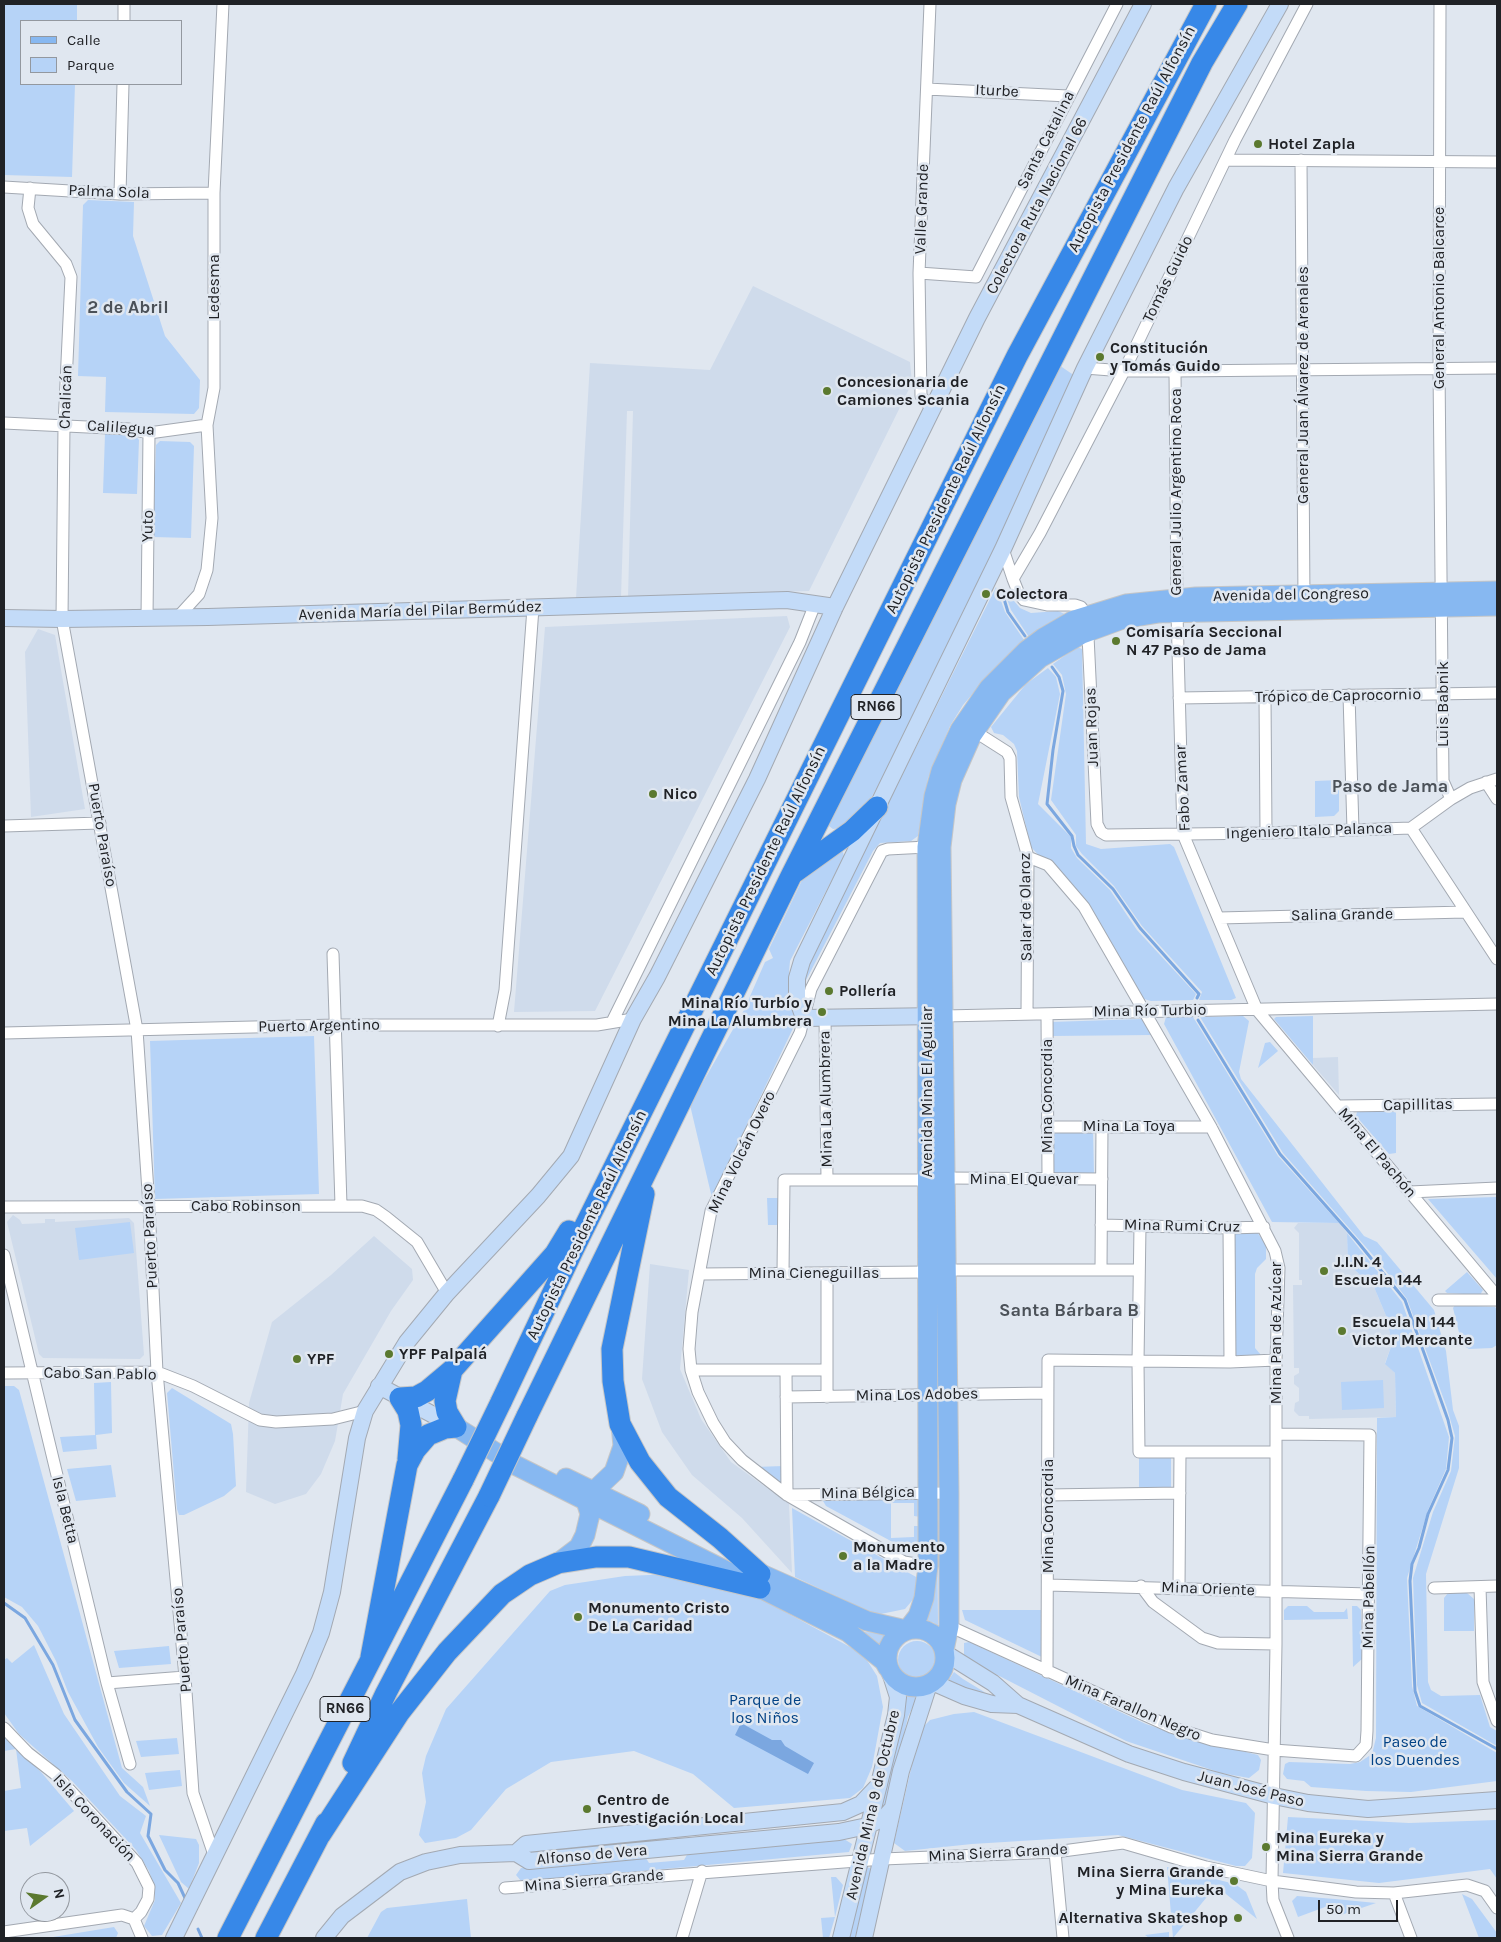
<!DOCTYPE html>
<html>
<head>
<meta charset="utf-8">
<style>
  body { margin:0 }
  #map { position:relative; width:1501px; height:1942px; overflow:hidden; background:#e0e7f0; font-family:Karla,sans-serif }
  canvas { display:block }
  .frame { position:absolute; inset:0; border:5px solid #202226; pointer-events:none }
  .legend { position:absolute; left:20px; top:20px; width:162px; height:65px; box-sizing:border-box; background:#e0e7f0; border:1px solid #93989f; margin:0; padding:6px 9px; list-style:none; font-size:15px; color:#202226 }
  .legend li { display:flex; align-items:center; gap:10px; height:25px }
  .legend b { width:25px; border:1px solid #93989f }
  .north { position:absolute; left:20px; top:1872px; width:50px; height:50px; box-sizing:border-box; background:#e0e7f0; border:1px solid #93989f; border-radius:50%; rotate:77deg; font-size:14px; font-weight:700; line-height:20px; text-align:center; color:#202226 }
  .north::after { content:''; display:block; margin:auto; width:18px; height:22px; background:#5b792f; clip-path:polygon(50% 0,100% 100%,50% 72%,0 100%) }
  .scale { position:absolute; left:1318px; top:1900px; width:80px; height:22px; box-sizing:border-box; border:2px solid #202226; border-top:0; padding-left:6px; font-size:15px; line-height:18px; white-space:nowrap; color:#202226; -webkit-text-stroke:4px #e0e7f0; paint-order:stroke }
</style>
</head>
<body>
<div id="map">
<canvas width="1501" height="1942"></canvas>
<div class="frame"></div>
<ul class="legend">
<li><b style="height:6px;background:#87b8f1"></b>Calle</li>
<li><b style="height:14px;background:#b6d3f7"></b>Parque</li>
</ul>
<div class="north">N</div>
<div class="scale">50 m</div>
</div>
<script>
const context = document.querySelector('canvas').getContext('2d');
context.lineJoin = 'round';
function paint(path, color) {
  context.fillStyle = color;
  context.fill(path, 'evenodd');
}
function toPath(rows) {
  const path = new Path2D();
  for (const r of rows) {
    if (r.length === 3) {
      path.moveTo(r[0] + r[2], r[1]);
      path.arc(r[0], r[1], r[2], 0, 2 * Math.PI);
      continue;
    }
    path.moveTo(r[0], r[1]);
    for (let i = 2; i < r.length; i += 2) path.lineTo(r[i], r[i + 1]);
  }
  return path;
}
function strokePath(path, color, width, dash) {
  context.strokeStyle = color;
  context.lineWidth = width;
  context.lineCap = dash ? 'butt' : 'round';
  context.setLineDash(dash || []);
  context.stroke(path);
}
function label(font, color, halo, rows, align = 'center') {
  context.font = font + ' Karla,sans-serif';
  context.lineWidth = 5;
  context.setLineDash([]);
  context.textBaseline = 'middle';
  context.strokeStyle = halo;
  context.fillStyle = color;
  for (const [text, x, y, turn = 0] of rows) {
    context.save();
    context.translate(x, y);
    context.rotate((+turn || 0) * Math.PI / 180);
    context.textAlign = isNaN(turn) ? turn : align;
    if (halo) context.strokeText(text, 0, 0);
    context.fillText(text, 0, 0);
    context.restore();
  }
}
paint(toPath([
  [753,286,910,362,912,383,809,591,628,597,633,411,627,411,621,597,576,598,590,363,710,370],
  [787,616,790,627,595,1011,514,1012,545,627],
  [38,629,55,635,85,809,31,817,25,652],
  [1338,1057,1339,1095,1313,1065,1313,1058],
  [13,1215,20,1220,22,1224,45,1223,45,1219,55,1219,55,1222,129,1218,134,1223,144,1355,140,1359,43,1358,39,1354,7,1222],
  [1298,1223,1339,1223,1347,1233,1348,1264,1374,1287,1387,1318,1392,1344,1385,1363,1395,1373,1396,1417,1309,1419,1309,1416,1299,1416,1294,1411,1295,1403,1299,1401,1299,1388,1294,1384,1294,1376,1299,1373,1299,1368,1294,1368,1293,1285,1302,1285,1302,1280,1299,1280,1299,1233,1294,1228],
  [374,1236,412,1269,413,1280,391,1311,343,1394,335,1441,321,1474,306,1494,275,1504,246,1492,249,1403,272,1322,331,1275],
  [650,1264,689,1270,680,1369,701,1419,731,1462,789,1504,792,1573,742,1518,692,1475,662,1432,642,1379]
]), '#cfdbeb');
paint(toPath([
  [4,4,77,4,77,21,21,21,21,84,75,84,72,177,4,175],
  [88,200,134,202,133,236,165,336,200,380,199,408,194,414,105,412,106,377,78,376,83,205],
  [1056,363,1075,376,992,556,893,758,870,800,841,828,833,829,829,826,831,816],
  [105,434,135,435,139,440,137,494,103,493],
  [160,441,190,442,194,446,191,538,153,537,156,445],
  [996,587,1005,612,1024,640,994,669,963,705,950,726,928,778,918,836,911,841,880,843,873,851,802,988,802,976],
  [1003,588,1020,608,1031,613,1058,611,1067,615,1029,637,1011,610],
  [1077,647,1082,649,1086,844,1101,849,1170,844,1174,847,1236,998,1231,1000,1199,1000,1202,992,1142,926,1114,886,1082,854,1076,846,1076,835,1051,800,1066,694,1062,675,1053,664],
  [1048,668,1056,677,1060,694,1038,804,1071,837,1071,848,1077,858,1110,890,1137,930,1196,994,1193,1000,1151,1001,1144,999,1092,913,1031,847,1019,797,1017,751,1014,744,1003,735,994,733,991,727,1026,684],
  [1339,780,1339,811,1334,816,1315,817,1315,781],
  [838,850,843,852,844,856,790,961,789,972,796,1022,712,1198,690,1105,744,1010,765,962,773,958,769,949,805,874],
  [1243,1016,1249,1021,1239,1072,1241,1079,1364,1236,1377,1242,1434,1310,1446,1351,1453,1410,1459,1426,1459,1468,1426,1574,1428,1682,1431,1690,1441,1696,1480,1695,1490,1727,1497,1731,1497,1746,1422,1703,1417,1685,1413,1578,1433,1512,1451,1471,1455,1436,1447,1408,1407,1299,1379,1262,1283,1153,1200,1017],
  [1313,1016,1313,1065,1274,1019,1276,1017],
  [1166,1017,1193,1017,1278,1156,1339,1223,1272,1222,1164,1024],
  [1141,1019,1144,1021,1152,1035,1051,1036,1051,1022],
  [314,1036,319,1194,155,1199,150,1041],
  [1270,1042,1278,1051,1258,1068,1265,1043],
  [1396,1111,1396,1153,1389,1154,1356,1116,1357,1112],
  [1049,1129,1093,1130,1094,1174,1050,1174],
  [1497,1197,1497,1279,1428,1199],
  [767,1198,779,1198,779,1225,768,1225],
  [130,1222,134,1253,79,1260,75,1228],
  [1233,1232,1257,1232,1266,1245,1266,1259,1257,1268,1255,1274,1255,1348,1261,1355,1233,1356],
  [1347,1233,1402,1302,1449,1437,1446,1469,1428,1510,1407,1578,1412,1686,1417,1706,1497,1753,1497,1781,1411,1792,1366,1791,1311,1787,1304,1781,1287,1779,1283,1774,1285,1764,1289,1762,1350,1764,1360,1762,1372,1754,1376,1738,1377,1418,1396,1417,1395,1373,1385,1364,1392,1344,1387,1318,1374,1287,1348,1264],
  [1467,1272,1483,1290,1480,1295,1447,1293,1445,1291],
  [1455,1305,1495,1307,1497,1310,1497,1345,1492,1348,1469,1349,1462,1345,1453,1308],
  [1383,1380,1384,1408,1342,1410,1341,1382],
  [111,1382,112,1433,96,1435,97,1449,63,1452,60,1437,95,1435,94,1383],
  [4,1386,14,1386,19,1390,122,1768,143,1787,150,1806,124,1783,98,1747,68,1692,56,1661,38,1626,22,1607,4,1597],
  [172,1388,231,1424,233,1434,236,1486,224,1496,184,1515,179,1515,177,1509,167,1393],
  [1139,1455,1171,1455,1171,1487,1139,1487],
  [111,1465,116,1497,76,1501,67,1469],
  [784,1466,784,1491,754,1467],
  [919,1497,921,1517,914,1516,914,1503,891,1503,891,1538,914,1537,914,1526,921,1526,920,1552,913,1553,826,1506,823,1501,825,1499],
  [937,1499,938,1626,937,1627,934,1623,922,1619],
  [792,1508,918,1578,916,1596,905,1609,876,1615,795,1577],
  [674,1574,739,1587,863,1654,877,1676,883,1707,872,1767,863,1788,850,1798,734,1808,693,1774,634,1751,551,1762,506,1789,471,1830,456,1838,425,1843,419,1835,426,1802,422,1773,426,1756,446,1709,550,1591,565,1585,625,1576],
  [1448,1593,1467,1593,1474,1599,1474,1631,1444,1631,1444,1598],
  [1288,1606,1307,1606,1314,1612,1344,1612,1347,1608,1348,1619,1284,1620,1284,1610],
  [1352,1606,1357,1606,1361,1610,1362,1659,1353,1667],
  [962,1610,1043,1610,1044,1658,965,1620],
  [864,1632,887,1633,880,1649,863,1634],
  [917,1660,19],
  [969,1642,1146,1724,1181,1736,1258,1755,1261,1760,1259,1770,1249,1778,1221,1773,1126,1741,972,1662,964,1657,964,1643],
  [34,1645,64,1714,120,1796,146,1816,140,1833,181,1903,162,1935,152,1936,144,1926,155,1900,155,1889,149,1871,136,1850,73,1782,19,1734,4,1713,4,1660,7,1658,12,1663],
  [169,1646,171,1664,119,1668,114,1651],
  [954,1672,963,1679,986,1693,946,1684],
  [904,1693,912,1697,918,1696,908,1717,887,1806,881,1809],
  [974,1712,1182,1790,1246,1803,1255,1813,1252,1858,1245,1866,1236,1866,1118,1835,972,1844,905,1851,894,1843,920,1730,930,1720,954,1714],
  [4,1736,41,1772,74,1811,30,1846,27,1828,4,1831,4,1791,21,1788,16,1749,4,1751],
  [177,1738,179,1754,141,1757,136,1741],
  [180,1770,182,1786,149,1790,145,1773],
  [1288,1817,1409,1823,1497,1820,1497,1879,1490,1869,1379,1883,1283,1873],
  [159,1835,196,1839,199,1845,199,1863,189,1889,181,1882],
  [844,1839,852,1844,849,1852,522,1882,516,1875,521,1868,646,1858,649,1863,684,1860,688,1853],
  [866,1867,870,1868,871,1872,855,1938,848,1938],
  [1167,1867,1235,1884,1246,1892,1257,1919,1216,1886,1173,1938],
  [831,1877,836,1877,843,1885,835,1917,829,1938,823,1938,821,1918,835,1917],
  [1462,1894,1472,1899,1497,1933,1497,1938,1479,1938],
  [1297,1896,1335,1899,1376,1903,1341,1915,1336,1903,1298,1917,1292,1901],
  [467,1899,471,1938,367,1938,381,1912,387,1908],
  [114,1927,118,1933,116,1938,47,1938],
  [1169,1932,1169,1938,1149,1938,1145,1935]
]), '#b6d3f7');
paint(toPath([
  [741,1723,772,1740,781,1740,785,1746,814,1763,808,1774,735,1735]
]), '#7ba7e0');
strokePath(toPath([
  [1001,589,1008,612,1025,636],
  [1052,667,1059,677,1063,691,1053,750,1047,804,1072,836,1074,846,1078,855,1113,889,1140,928,1199,994,1197,998],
  [1198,1020,1280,1154,1357,1241,1405,1300,1448,1420,1452,1438,1448,1470,1428,1514,1419,1548,1412,1564,1410,1581,1415,1691,1420,1706,1497,1749],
  [4,1603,25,1618,53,1665,75,1720,127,1792,151,1814,148,1836,165,1870,178,1883,185,1898],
  [198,1929,202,1938]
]), '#7ba7e0', 3);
const street = toPath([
  [930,4,919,273,921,396,933,410],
  [1440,4,1439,368,1443,781,1451,799],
  [124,21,124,4],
  [927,89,1068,96],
  [1227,160,1497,162],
  [1301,160,1304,601],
  [4,187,120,194,214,193],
  [30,188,28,208,33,224,66,264,71,277,64,425,62,619,137,1030,149,1206,157,1372,185,1677,193,1793,214,1855],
  [120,194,123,84],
  [919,273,976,277,1117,4],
  [1085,368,1124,371,1175,371,1497,368],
  [1175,371,1177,613,1183,834,1257,1010,1497,1296],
  [4,423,129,429,149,433,207,425],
  [1003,549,1013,579,1019,594,1024,600,1047,605,1075,605,1081,607,1087,615,1097,824,1101,832,1106,835,1266,833,1411,828,1451,799,1470,788,1497,779],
  [1013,579,1040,533,1124,371,1235,140,1307,4],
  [178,617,199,594,207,570,212,518,207,425,214,388,214,193,223,4],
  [147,618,149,433],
  [1349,695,1353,830],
  [1265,697,1266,833],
  [1179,698,1497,693],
  [974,731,1007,752,1010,758,1011,797,1028,857,1027,1013],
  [1486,782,1497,799],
  [4,826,100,823],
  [1411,828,1497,959],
  [927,847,888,849,882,851,811,989,800,1033,711,1211,692,1312,689,1349,691,1370,698,1392,713,1423,725,1442,742,1460,787,1495,904,1562,928,1566],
  [1028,857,1048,865,1084,907,1211,1127,1275,1251,1279,1268,1276,1360,1276,1644,1272,1881,1273,1900,1288,1938],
  [1219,918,1465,912],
  [333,954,341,1205],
  [1047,1014,1048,1178],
  [944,1016,1497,1004],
  [825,1018,827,1180],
  [612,1022,800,642,815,604],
  [498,1026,505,990,533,608],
  [4,1033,336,1025,597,1025,633,1019],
  [1338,1106,1497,1104],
  [1047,1127,1211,1127],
  [946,1178,1102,1179],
  [1410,1192,1497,1188],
  [4,1207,362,1206,376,1210,386,1217,417,1242,447,1293],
  [1101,1225,1229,1228,1264,1227],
  [1140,1226,1138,1362,1139,1452,1275,1452],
  [1229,1228,1230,1362],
  [4,1255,107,1683,130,1764],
  [1101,1269,1102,1126],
  [946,1270,1139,1270],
  [783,1273,784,1180,927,1180],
  [701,1274,927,1272],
  [1438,1300,1497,1300],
  [691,1370,827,1370],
  [786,1370,787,1495,949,1493],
  [4,1373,157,1372,193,1386,260,1420,276,1422,333,1419,365,1411],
  [786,1397,1047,1393],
  [827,1397,827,1273],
  [1047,1495,1180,1493],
  [1048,1585,1369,1594],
  [1141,1586,1153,1602,1202,1638,1218,1643,1276,1644],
  [1480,1587,1483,1682,1497,1721],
  [1179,1588,1180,1452],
  [1434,1588,1497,1586],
  [949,1626,1171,1727,1212,1740,1274,1750,1356,1756,1366,1745,1367,1731,1370,1435,1276,1434],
  [1047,1672,1048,1360,1230,1362,1276,1360],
  [107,1683,185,1677],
  [4,1728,28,1753,55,1774,137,1863,149,1887,148,1899,141,1912,134,1919],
  [1055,1852,1063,1938],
  [505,1888,883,1859,1055,1852,1123,1843,1206,1867,1272,1881,1356,1892,1394,1893,1467,1885,1485,1891,1497,1908],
  [1394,1893,1411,1938],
  [4,1932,122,1915,134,1919,142,1938],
  [682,1938,702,1871]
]);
const secondary = toPath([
  [4,618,62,619,208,617,787,600,835,607],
  [939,1016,804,1018,797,998,797,978,802,961,1003,549,1085,368,1176,188,1280,4],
  [379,1386,456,1427],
  [945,1653,993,1683,1018,1705,1129,1754,1184,1772,1274,1796,1308,1803,1368,1809,1497,1800],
  [932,1682,964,1696,992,1704,1018,1705],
  [516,1853,529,1861,839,1832,867,1826,885,1817,892,1809],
  [516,1853,526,1844,843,1812,861,1804,879,1785],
  [174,1938,304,1674,321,1633,332,1592,357,1438,365,1411,407,1342,447,1293,538,1196,571,1156,633,1019,657,977,757,779,835,607,977,318,1143,4],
  [324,1938,342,1916,400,1872,426,1862,460,1855,516,1853],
  [841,1938,896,1715,898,1697,890,1672],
  [864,1938,901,1771,929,1684]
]);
const primary = toPath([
  [456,1427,517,1466,848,1632,884,1661,888,1668],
  [566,1478,640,1514],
  [583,1493,594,1491,614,1472,623,1446,621,1425],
  [558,1563,579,1547,585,1535,590,1514,584,1495],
  [757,1572,867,1621,906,1630],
  [916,1658,29],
  [908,1629,918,1616,924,1598,928,1566,927,847,934,796,941,771,960,730,989,688,1027,650,1043,638,1074,620,1126,604,1196,597,1497,591],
  [944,1650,949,1626,949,1493,941,847,946,804,952,780,972,735,1001,693,1040,658,1082,634,1123,619,1159,613,1497,606]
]);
const highway = toPath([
  [795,872,852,831,877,807],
  [644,1194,612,1349,613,1381,620,1424,640,1462,668,1497,720,1538,760,1574],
  [501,1402,574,1248,1017,356,1206,4],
  [527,1416,791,876,1202,63,1237,4],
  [408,1459,411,1425,408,1411,400,1398,416,1397,427,1391,452,1370],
  [371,1657,407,1465,415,1450,428,1435,445,1428,456,1427,447,1412,445,1401,452,1370,555,1254,569,1231],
  [353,1763,386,1693,489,1496],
  [320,1835,399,1713,447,1652,502,1594,530,1575,558,1563,596,1557,629,1557,760,1588],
  [228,1938,463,1480],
  [266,1938,326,1823]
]);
strokePath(street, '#a3a9b2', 13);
strokePath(secondary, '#a3a9b2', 18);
strokePath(primary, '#c5c6c7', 21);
strokePath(highway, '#c5c6c7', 23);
strokePath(street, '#fff', 11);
strokePath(secondary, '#c3dbf8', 16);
strokePath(primary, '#87b8f1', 19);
strokePath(highway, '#3788e8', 21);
const highwayBridge = toPath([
  [463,1480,501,1402],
  [489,1496,527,1416]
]);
strokePath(highwayBridge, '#c5c6c7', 23, []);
strokePath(highwayBridge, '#3788e8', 21);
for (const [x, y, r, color] of [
  [1258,144,5,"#5b792f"],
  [1100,357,5,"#5b792f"],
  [827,391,5,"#5b792f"],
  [986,594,5,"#5b792f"],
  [1116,641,5,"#5b792f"],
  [653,794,5,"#5b792f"],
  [829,991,5,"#5b792f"],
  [822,1012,5,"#5b792f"],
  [1324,1271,5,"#5b792f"],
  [1342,1331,5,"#5b792f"],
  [389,1354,5,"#5b792f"],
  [297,1359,5,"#5b792f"],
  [843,1556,5,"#5b792f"],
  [578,1617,5,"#5b792f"],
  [587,1809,5,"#5b792f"],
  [1266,1847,5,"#5b792f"],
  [1234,1881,5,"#5b792f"],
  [1238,1918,5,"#5b792f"]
]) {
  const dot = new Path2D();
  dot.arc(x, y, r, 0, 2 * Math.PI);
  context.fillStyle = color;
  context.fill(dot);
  strokePath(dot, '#e0e7f0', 2);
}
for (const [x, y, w] of [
  [876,707,50],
  [345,1709,50]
]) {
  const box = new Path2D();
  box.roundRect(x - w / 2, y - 12.5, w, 25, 4);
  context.fillStyle = '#e0e7f0';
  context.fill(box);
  strokePath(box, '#202226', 1);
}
label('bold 15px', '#202226', null, [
  ["RN66",876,707],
  ["RN66",345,1709]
]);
label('16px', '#202226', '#e0e7f0', [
  ["Iturbe",997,91,3],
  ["Autopista Presidente Raúl Alfonsín",1132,139,-62],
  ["Santa Catalina",1046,140,-63],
  ["Palma Sola",109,192,2],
  ["Colectora Ruta Nacional 66",1037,206,-62],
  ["Valle Grande",922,209,-88],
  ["Tomás Guido",1168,279,-64],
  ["Ledesma",214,287,-90],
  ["General Antonio Balcarce",1439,298,-90],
  ["General Juan Álvarez de Arenales",1303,385,-90],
  ["Chalicán",66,397,-88],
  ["Calilegua",121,428,4],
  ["General Julio Argentino Roca",1176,492,-90],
  ["Autopista Presidente Raúl Alfonsín",946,499,-64],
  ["Yuto",148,526,-89],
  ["Avenida del Congreso",1291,595,-1],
  ["Avenida María del Pilar Bermúdez",420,611,-2],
  ["Trópico de Caprocornio",1338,696,-1],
  ["Luis Babnik",1443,704,-90],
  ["Juan Rojas",1092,727,-92],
  ["Fabo Zamar",1183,788,-93],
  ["Ingeniero Italo Palanca",1309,831,-2],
  ["Puerto Paraíso",102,835,80],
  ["Autopista Presidente Raúl Alfonsín",766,861,-64],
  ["Salar de Olaroz",1026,907,-91],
  ["Salina Grande",1342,915,-1],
  ["Mina Río Turbio",1150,1011,-1],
  ["Puerto Argentino",319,1026,-1],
  ["Avenida Mina El Aguilar",927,1092,-90],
  ["Mina Concordia",1047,1096,-90],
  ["Mina La Alumbrera",826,1099,-91],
  ["Capillitas",1418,1105,-1],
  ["Mina La Toya",1129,1126],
  ["Mina Volcán Overo",742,1152,-64],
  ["Mina El Pachón",1377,1153,50],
  ["Mina El Quevar",1024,1179],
  ["Cabo Robinson",246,1206],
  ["Autopista Presidente Raúl Alfonsín",587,1225,-64],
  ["Mina Rumi Cruz",1182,1226,1],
  ["Puerto Paraíso",150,1236,-93],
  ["Mina Cieneguillas",814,1273],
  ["Mina Pan de Azúcar",1276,1333,-90],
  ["Cabo San Pablo",100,1374,1],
  ["Mina Los Adobes",917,1395,-1],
  ["Mina Bélgica",868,1493,-1],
  ["Isla Betta",65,1510,76],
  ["Mina Concordia",1048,1516,-90],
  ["Mina Oriente",1208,1589,2],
  ["Mina Pabellón",1369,1597,-89],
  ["Puerto Paraíso",182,1640,-95],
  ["Mina Farallon Negro",1133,1708,23],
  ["Juan José Paso",1251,1789,14],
  ["Avenida Mina 9 de Octubre",873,1805,-77],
  ["Isla Coronación",94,1818,47],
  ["Mina Sierra Grande",998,1853,-3],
  ["Alfonso de Vera",592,1855,-5],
  ["Mina Sierra Grande",594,1881,-5]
]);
label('bold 16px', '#202226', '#e0e7f0', [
  ["Hotel Zapla",1268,144],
  ["Constitución",1110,348],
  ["y Tomás Guido",1110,366],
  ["Concesionaria de",837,382],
  ["Camiones Scania",837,400],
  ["Colectora",996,594],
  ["Comisaría Seccional",1126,632],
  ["N 47 Paso de Jama",1126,650],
  ["Nico",663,794],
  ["Pollería",839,991],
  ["Mina Río Turbío y",812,1003,"right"],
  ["Mina La Alumbrera",812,1021,"right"],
  ["J.I.N. 4",1334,1262],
  ["Escuela 144",1334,1280],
  ["Escuela N 144",1352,1322],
  ["Victor Mercante",1352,1340],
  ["YPF Palpalá",399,1354],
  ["YPF",307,1359],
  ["Monumento",853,1547],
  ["a la Madre",853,1565],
  ["Monumento Cristo",588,1608],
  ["De La Caridad",588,1626],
  ["Centro de",597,1800],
  ["Investigación Local",597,1818],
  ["Mina Eureka y",1276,1838],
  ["Mina Sierra Grande",1276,1856],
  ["Mina Sierra Grande",1224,1872,"right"],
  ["y Mina Eureka",1224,1890,"right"],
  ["Alternativa Skateshop",1228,1918,"right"]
], 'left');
label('16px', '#024285', '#e0e7f0', [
  ["Parque de",765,1700],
  ["los Niños",765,1718],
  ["Paseo de",1415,1742],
  ["los Duendes",1415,1760]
]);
label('bold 18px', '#4b5158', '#e0e7f0', [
  ["2 de Abril",128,308],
  ["Paso de Jama",1390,787],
  ["Santa Bárbara B",1069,1311]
]);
</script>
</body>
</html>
